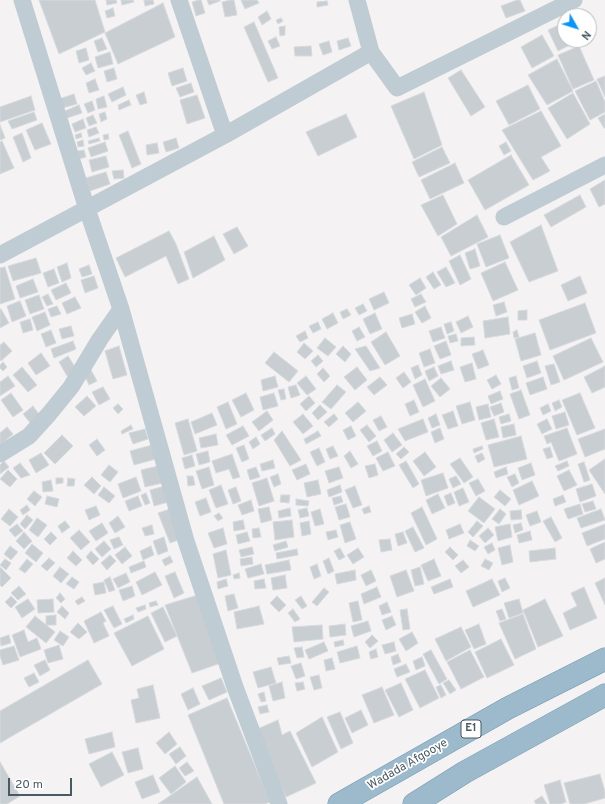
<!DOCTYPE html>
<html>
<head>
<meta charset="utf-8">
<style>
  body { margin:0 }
  #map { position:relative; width:605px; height:804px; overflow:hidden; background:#f5f2f3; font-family:Overpass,sans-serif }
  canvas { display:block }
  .north { position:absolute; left:557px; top:8px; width:40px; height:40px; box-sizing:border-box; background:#fff; border:1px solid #b6bdc0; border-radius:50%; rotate:129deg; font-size:11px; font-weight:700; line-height:16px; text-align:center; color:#485a62 }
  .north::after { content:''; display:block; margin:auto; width:14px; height:18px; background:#0b95f6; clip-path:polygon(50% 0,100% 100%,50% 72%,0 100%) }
  .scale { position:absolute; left:8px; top:778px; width:64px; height:18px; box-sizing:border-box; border:2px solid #485a62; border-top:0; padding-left:5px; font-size:12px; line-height:14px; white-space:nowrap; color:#485a62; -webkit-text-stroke:3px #fff; paint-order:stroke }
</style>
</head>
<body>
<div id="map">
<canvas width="605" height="804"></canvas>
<div class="north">N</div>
<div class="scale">20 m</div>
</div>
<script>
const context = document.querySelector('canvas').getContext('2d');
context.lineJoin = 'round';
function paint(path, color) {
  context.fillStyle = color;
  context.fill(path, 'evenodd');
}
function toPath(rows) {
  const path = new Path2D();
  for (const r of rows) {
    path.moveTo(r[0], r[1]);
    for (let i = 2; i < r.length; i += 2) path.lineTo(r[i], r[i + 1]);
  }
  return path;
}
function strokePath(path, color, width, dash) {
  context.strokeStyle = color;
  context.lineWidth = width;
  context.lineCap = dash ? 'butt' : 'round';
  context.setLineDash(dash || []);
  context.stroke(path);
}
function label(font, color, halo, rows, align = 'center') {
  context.font = font + ' Overpass,sans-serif';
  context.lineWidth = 3.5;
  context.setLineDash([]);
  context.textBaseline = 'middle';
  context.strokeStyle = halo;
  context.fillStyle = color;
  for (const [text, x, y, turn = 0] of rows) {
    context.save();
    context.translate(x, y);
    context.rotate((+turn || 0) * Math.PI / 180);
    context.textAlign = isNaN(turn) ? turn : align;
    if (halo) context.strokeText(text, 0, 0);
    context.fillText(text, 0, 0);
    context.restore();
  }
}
const building = toPath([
  [39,0,95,0,105,32,59,54,39,0],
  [106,0,116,0,117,3,107,5,106,0],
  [121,0,133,0,134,2,122,5,121,0],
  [144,0,153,0,154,4,145,6,144,0],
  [199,0,201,0,205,13,196,16,192,2,199,0],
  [207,0,220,0,220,1,209,5,207,0],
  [230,0,234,0,237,15,225,17,222,2,230,0],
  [241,0,257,0,259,3,245,9,241,0],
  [517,0,520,0,525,11,506,18,501,6,517,0],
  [327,1,328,5,317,7,317,2,327,1],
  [163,3,175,37,118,64,105,33,163,3],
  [113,8,115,16,107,18,105,11,113,8],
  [267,11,271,19,262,25,258,17,267,11],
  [281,18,283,21,278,24,276,20,281,18],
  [254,22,278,78,268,82,244,27,254,22],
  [565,22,565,40,575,40,576,42,558,51,548,30,565,22],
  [285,26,285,35,280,36,279,27,285,26],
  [542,35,554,56,532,68,521,47,542,35],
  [276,37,280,46,272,49,268,41,276,37],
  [102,38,107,49,98,52,94,41,102,38],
  [348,38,351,46,339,50,337,41,348,38],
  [329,41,332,52,323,55,319,44,329,41],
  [311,46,312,56,295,56,294,47,311,46],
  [579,46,594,80,573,89,558,55,579,46],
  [86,48,89,60,79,63,76,51,86,48],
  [110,52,113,64,98,68,95,57,110,52],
  [557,59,573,91,547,105,528,75,557,59],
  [91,63,95,71,86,75,82,68,91,63],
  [114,68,117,79,107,82,104,71,114,68],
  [183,68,187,81,172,86,168,73,183,68],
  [461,70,485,107,471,116,448,78,461,70],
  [605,76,605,97,597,79,605,76],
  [95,79,99,90,89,93,86,83,95,79],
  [596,81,605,102,605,112,590,120,575,91,596,81],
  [191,83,194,92,180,97,176,88,191,83],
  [528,85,540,109,509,125,496,101,528,85],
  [123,87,126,95,112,102,108,94,123,87],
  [144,92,147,103,140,105,136,95,144,92],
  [424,92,442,145,414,159,391,106,424,92],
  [573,93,590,124,567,139,548,108,573,93],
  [74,94,77,104,62,108,59,99,74,94],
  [197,95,205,118,187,124,180,100,197,95],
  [31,96,35,110,0,122,0,107,31,96],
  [104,96,107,107,98,109,96,99,104,96],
  [129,100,131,105,119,110,118,105,129,100],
  [92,101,95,110,88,113,84,104,92,101],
  [79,105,82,113,67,118,65,111,79,105],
  [541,111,561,146,541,157,550,171,533,180,502,130,541,111],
  [34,112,37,120,12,129,8,121,34,112],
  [105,112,107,119,101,122,99,114,105,112],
  [346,114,357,137,318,156,306,132,346,114],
  [605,114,605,128,604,128,598,118,605,114],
  [93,115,97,123,89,126,86,118,93,115],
  [83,119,86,128,75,132,72,124,83,119],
  [42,123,51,144,35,150,26,130,42,123],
  [0,125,5,138,0,140,0,125],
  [96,127,99,133,89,137,87,130,96,127],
  [128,131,141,164,132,168,119,135,128,131],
  [22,133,31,158,23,162,13,137,22,133],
  [81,133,82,137,76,139,75,135,81,133],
  [108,134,109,139,104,140,103,135,108,134],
  [99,138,100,141,89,144,88,141,99,138],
  [176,138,179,148,166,152,163,142,176,138],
  [83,140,84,146,78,147,77,142,83,140],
  [2,141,14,168,0,174,0,142,2,141],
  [105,142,108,151,91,157,88,148,105,142],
  [506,142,511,151,504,155,499,146,506,142],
  [157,143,159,153,147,155,146,145,157,143],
  [442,147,450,163,419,177,412,162,442,147],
  [84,150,86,157,79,159,77,151,84,150],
  [511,155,529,185,485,210,468,180,511,155],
  [106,156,109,167,92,172,89,160,106,156],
  [455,163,464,183,430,199,421,180,455,163],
  [123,170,124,178,114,179,112,171,123,170],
  [106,172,110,184,90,191,86,178,106,172],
  [605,180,605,204,599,207,590,189,605,180],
  [443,195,457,224,438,236,421,205,443,195],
  [580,195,586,207,551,227,544,215,580,195],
  [477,215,488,237,451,256,441,237,477,215],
  [541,225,558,271,529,282,510,242,541,225],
  [237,227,248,246,234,254,223,234,237,227],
  [169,231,176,244,189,279,178,284,166,256,125,277,116,258,169,231],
  [500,235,509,258,486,267,477,244,500,235],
  [214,236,225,260,193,278,184,252,214,236],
  [475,249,480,266,470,269,465,253,475,249],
  [460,255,471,279,460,285,449,261,460,255],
  [36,258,41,273,13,281,8,266,36,258],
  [505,262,518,290,493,301,481,273,505,262],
  [67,263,71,278,62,282,57,267,67,263],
  [89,265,92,274,82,277,79,269,89,265],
  [5,267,15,299,0,304,0,268,5,267],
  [446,267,455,283,446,287,437,272,446,267],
  [54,269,59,283,48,287,43,273,54,269],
  [433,272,441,285,434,289,426,277,433,272],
  [94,276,98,288,85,293,81,280,94,276],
  [580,276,587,293,568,301,561,285,580,276],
  [420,278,426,288,416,295,409,285,420,278],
  [33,279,38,292,20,298,16,286,33,279],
  [66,283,71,293,56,300,51,290,66,283],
  [384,292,389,303,374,310,369,299,384,292],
  [48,294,53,304,47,306,42,297,48,294],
  [421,294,426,302,415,307,411,299,421,294],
  [39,295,44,309,30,314,25,300,39,295],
  [75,297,81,308,67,314,62,303,75,297],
  [20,301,26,316,12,322,7,306,20,301],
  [504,302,507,312,496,316,493,305,504,302],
  [585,303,596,333,550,350,539,320,585,303],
  [363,304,367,311,359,315,355,308,363,304],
  [57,306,61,314,51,317,48,309,57,306],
  [425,306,431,318,422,323,415,312,425,306],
  [1,309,9,323,0,328,0,310,1,309],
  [347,309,351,315,343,319,340,312,347,309],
  [527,310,527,320,518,320,518,311,527,310],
  [45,312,50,325,37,331,32,317,45,312],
  [333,313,338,323,327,329,322,319,333,313],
  [375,313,382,329,370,334,363,319,375,313],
  [412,314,415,324,402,328,399,318,412,314],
  [468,316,473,327,461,333,456,322,468,316],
  [508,317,510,334,485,338,483,321,508,317],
  [30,319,33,330,23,333,20,322,30,319],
  [318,322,321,329,313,333,309,326,318,322],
  [451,322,454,331,447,334,444,324,451,322],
  [71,326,74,336,62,339,59,329,71,326],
  [359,327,365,337,357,341,352,331,359,327],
  [441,327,445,338,433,342,429,331,441,327],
  [51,330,56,343,46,347,41,334,51,330],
  [517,330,519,337,514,338,513,332,517,330],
  [305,331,308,338,300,342,296,336,305,331],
  [386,332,400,356,385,365,371,342,386,332],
  [535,333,541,355,521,361,515,339,535,333],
  [456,334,458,341,450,343,448,336,456,334],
  [474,337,475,345,461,346,461,338,474,337],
  [325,338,336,347,328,356,317,348,325,338],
  [591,338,603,362,564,380,553,356,591,338],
  [73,341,76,349,54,358,51,349,73,341],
  [446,341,451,355,440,359,434,346,446,341],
  [4,342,12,351,1,361,0,359,0,345,4,342],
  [304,343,313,351,305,359,297,352,304,343],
  [119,346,127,375,113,379,105,351,119,346],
  [343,346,351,354,345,362,336,354,343,346],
  [366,346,380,368,370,371,355,349,366,346],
  [430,349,435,363,424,367,419,353,430,349],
  [483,350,489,365,478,369,472,354,483,350],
  [274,352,298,371,289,382,265,363,274,352],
  [41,353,50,366,36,375,28,363,41,353],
  [318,355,323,361,316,367,311,361,318,355],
  [68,356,77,370,67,376,59,362,68,356],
  [451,361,454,370,441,374,438,366,451,361],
  [537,361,541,373,527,378,523,366,537,361],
  [3,362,7,367,3,371,0,368,0,365,3,362],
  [472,363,476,379,465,382,460,367,472,363],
  [554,364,560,382,551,385,545,366,554,364],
  [418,365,422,375,415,379,411,368,418,365],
  [605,366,605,387,592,393,584,377,605,366],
  [22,367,37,385,28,392,13,375,22,367],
  [357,367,367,380,355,390,344,377,357,367],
  [434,367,438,376,429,381,425,371,434,367],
  [323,368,330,376,324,382,317,374,323,368],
  [91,370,97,381,89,385,84,374,91,370],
  [404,372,411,382,403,388,396,378,404,372],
  [496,375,501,384,492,389,487,380,496,375],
  [8,376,15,386,0,396,0,382,8,376],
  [275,376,278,387,263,391,261,380,275,376],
  [306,376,316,389,307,395,297,383,306,376],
  [516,376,519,388,512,390,509,378,516,376],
  [380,377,387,385,374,395,367,387,380,377],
  [543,377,547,389,530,395,526,383,543,377],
  [441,378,450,389,440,397,431,386,441,378],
  [425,379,435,401,423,407,413,385,425,379],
  [296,385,300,395,291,398,288,387,296,385],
  [337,385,346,392,331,409,322,402,337,385],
  [103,387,110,399,99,405,92,392,103,387],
  [284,389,286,399,281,400,278,390,284,389],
  [521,390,530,415,519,419,510,394,521,390],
  [500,391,503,399,491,404,488,396,500,391],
  [11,393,23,410,13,417,1,400,11,393],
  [246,393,254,410,241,417,232,400,246,393],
  [274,393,278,406,263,410,260,397,274,393],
  [580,393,595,428,577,435,562,400,580,393],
  [87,396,96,406,84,416,75,407,87,396],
  [309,396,315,403,306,411,300,404,309,396],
  [414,400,419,412,410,416,405,404,414,400],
  [559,400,562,407,555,411,552,403,559,400],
  [228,402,237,424,226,429,217,407,228,402],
  [358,402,366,411,353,422,345,413,358,402],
  [470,402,475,420,462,424,456,406,470,402],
  [501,403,504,412,494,416,490,407,501,403],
  [118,404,123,409,118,414,113,408,118,404],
  [488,404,491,417,479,420,476,407,488,404],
  [548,404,551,411,543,415,540,408,548,404],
  [320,405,327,412,318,420,312,413,320,405],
  [33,406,41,417,31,424,23,414,33,406],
  [267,411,273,420,259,431,252,422,267,411],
  [453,411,458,426,448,429,442,415,453,411],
  [565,412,569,425,556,429,552,416,565,412],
  [212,413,217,425,195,434,191,422,212,413],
  [303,414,313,426,303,434,293,422,303,414],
  [334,414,338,419,329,427,324,422,334,414],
  [436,414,440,425,432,428,428,418,436,414],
  [509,414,511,421,501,424,499,417,509,414],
  [381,416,387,427,379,431,373,420,381,416],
  [188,419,197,451,184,455,175,423,188,419],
  [423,419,428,432,405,441,398,429,423,419],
  [494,419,499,437,486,440,481,423,494,419],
  [547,419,552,429,542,434,537,424,547,419],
  [514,424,516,435,503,438,501,427,514,424],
  [131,425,133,429,122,434,121,431,131,425],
  [367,425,376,436,369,442,360,430,367,425],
  [243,426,249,436,232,445,226,435,243,426],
  [351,426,356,436,348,440,343,430,351,426],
  [7,427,13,434,0,445,0,433,7,427],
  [272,428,275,434,265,441,261,435,272,428],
  [440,428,444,439,435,443,431,432,440,428],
  [567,428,577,454,559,461,551,442,547,444,544,436,567,428],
  [145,429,148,439,133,444,129,433,145,429],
  [605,429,605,449,585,457,578,439,605,429],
  [282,431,301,460,290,466,274,440,282,431],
  [318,431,321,436,306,444,304,439,318,431],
  [393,433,402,445,392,452,384,440,393,433],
  [216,434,218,445,201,448,199,438,216,434],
  [62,435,73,446,55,464,44,453,62,435],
  [521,436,527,459,494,467,488,445,521,436],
  [256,437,260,444,253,449,249,442,256,437],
  [97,439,105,450,97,456,89,445,97,439],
  [377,441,382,451,373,456,367,446,377,441],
  [152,445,156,459,134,465,130,451,152,445],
  [244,445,249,459,242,462,236,448,244,445],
  [333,446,338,456,330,459,326,449,333,446],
  [482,446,483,449,474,453,473,449,482,446],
  [404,447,409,452,401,459,396,454,404,447],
  [550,447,553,457,547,459,543,449,550,447],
  [319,448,325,462,317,466,310,452,319,448],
  [208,451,210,462,199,465,196,454,208,451],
  [350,451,358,464,351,468,344,456,350,451],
  [388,452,395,466,383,471,376,458,388,452],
  [425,452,436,467,424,476,413,461,425,452],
  [41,453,49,465,36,473,29,460,41,453],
  [482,453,485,459,478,463,475,456,482,453],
  [232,454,240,477,233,479,229,469,216,473,212,461,232,454],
  [192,455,195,466,185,469,182,458,192,455],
  [460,458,473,477,464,483,450,464,460,458],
  [605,459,605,494,589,470,605,459],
  [273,460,275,468,262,471,260,464,273,460],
  [4,461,9,467,0,474,0,465,4,461],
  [406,461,419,484,413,488,399,465,406,461],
  [567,461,569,466,558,471,555,466,567,461],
  [584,462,590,480,584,482,578,464,584,462],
  [20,463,30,475,21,478,13,468,20,463],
  [531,463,535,475,522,480,518,468,531,463],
  [306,464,310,474,297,480,292,470,306,464],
  [375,464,378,475,369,478,365,466,375,464],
  [109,465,118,472,110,482,101,475,109,465],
  [158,466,163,483,145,487,141,470,158,466],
  [209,467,214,485,202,489,196,471,209,467],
  [256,467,260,477,250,480,247,470,256,467],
  [339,467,343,478,329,483,325,471,339,467],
  [506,467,508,474,496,478,494,472,506,467],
  [8,470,17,479,10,487,0,479,8,470],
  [569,470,577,485,564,491,557,476,569,470],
  [443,473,448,488,426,496,421,480,443,473],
  [278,474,281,484,274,487,270,477,278,474],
  [515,474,519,483,512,487,507,477,515,474],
  [187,476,193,476,195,485,188,486,187,476],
  [456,476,461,484,453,488,449,479,456,476],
  [92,477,101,486,94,494,84,485,92,477],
  [136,477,141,491,123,498,118,484,136,477],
  [56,478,63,478,63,483,56,484,56,478],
  [68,478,75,479,74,486,67,486,68,478],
  [267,478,274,501,259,506,252,483,267,478],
  [478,479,485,491,476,496,469,483,478,479],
  [51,480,53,491,43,492,42,482,51,480],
  [318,480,321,494,307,497,304,483,318,480],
  [532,481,539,496,519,505,513,490,532,481],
  [592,484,596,496,580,502,576,489,592,484],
  [221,485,228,504,216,508,209,490,221,485],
  [340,485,342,492,329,497,327,490,340,485],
  [165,486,169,502,154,506,150,490,165,486],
  [355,486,362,505,353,508,345,490,355,486],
  [104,487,115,496,109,503,98,495,104,487],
  [236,487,241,501,233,504,228,490,236,487],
  [463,488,469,502,459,506,454,492,463,488],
  [500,490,511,499,505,506,494,497,500,490],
  [34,491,42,497,35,506,27,499,34,491],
  [146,493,150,503,145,505,141,495,146,493],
  [451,493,455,503,448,506,444,496,451,493],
  [438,494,445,508,432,514,426,500,438,494],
  [281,495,290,495,289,503,280,502,281,495],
  [563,495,566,502,555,506,553,499,563,495],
  [47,496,59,499,57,507,45,504,47,496],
  [138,496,142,506,129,511,125,501,138,496],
  [341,496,343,502,334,505,332,498,341,496],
  [479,497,495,509,484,523,468,511,479,497],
  [206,498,211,512,200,516,195,502,206,498],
  [296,499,309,501,308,506,296,505,296,499],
  [251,500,254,511,242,515,238,505,251,500],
  [593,501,596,509,585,512,582,504,593,501],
  [346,504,350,517,339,520,335,507,346,504],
  [580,504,583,514,568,519,564,509,580,504],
  [27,505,30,510,23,515,20,510,27,505],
  [96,506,100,515,89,520,85,510,96,506],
  [369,506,371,512,364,514,362,509,369,506],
  [269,507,272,520,261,523,258,509,269,507],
  [422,507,437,539,426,545,411,513,422,507],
  [290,508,291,516,279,518,278,511,290,508],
  [307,508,309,516,300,518,298,510,307,508],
  [9,509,18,517,10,526,1,519,9,509],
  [170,509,181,539,170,543,158,513,170,509],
  [320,509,324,524,315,526,311,512,320,509],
  [500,509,506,514,499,524,492,519,500,509],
  [601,509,605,520,581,528,577,518,601,509],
  [521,510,522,519,511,520,510,511,521,510],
  [537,511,541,522,530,526,526,515,537,511],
  [219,513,223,518,218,521,214,516,219,513],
  [27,515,33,520,25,529,20,524,27,515],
  [118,516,125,527,115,533,109,523,118,516],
  [551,517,562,538,555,542,543,521,551,517],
  [37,518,47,525,38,537,29,530,37,518],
  [243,520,245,529,234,531,233,522,243,520],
  [292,520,294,537,275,540,273,522,292,520],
  [65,521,70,527,62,533,58,526,65,521],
  [309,521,311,534,302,536,300,523,309,521],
  [477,521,483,526,473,537,468,532,477,521],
  [350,522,356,539,345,543,340,525,350,522],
  [102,523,108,533,96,541,89,531,102,523],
  [521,523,523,530,515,533,513,525,521,523],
  [17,524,23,531,15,537,9,530,17,524],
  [460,524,464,533,449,539,446,530,460,524],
  [510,524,512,537,498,541,495,527,510,524],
  [605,524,605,539,587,546,582,533,605,524],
  [152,525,154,534,145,536,142,528,152,525],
  [413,527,424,548,415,552,405,531,413,527],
  [223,528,227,544,214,548,208,533,223,528],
  [259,528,261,537,253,538,252,529,259,528],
  [488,528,494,535,485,543,479,536,488,528],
  [79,530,90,542,81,550,70,538,79,530],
  [336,530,338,537,328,540,326,532,336,530],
  [530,531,532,540,519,543,517,535,530,531],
  [24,532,32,541,24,549,16,541,24,532],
  [51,532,57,538,50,545,44,539,51,532],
  [247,532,250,541,238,544,236,535,247,532],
  [403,532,407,543,398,546,395,534,403,532],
  [119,537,123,545,114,549,110,540,119,537],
  [164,537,168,551,158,555,153,541,164,537],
  [390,539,392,550,381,552,379,540,390,539],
  [470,540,479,546,475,551,467,546,470,540],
  [104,541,111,549,102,557,95,549,104,541],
  [286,541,288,547,275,551,273,545,286,541],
  [605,542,605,559,596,563,590,549,605,542],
  [492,543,495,550,488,554,484,547,492,543],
  [32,544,43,553,36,562,25,553,32,544],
  [510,545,513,562,502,565,498,548,510,545],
  [10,546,18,552,11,560,4,554,10,546],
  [151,546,154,555,143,560,140,551,151,546],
  [125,547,132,556,122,564,115,555,125,547],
  [252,547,254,554,241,557,239,550,252,547],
  [450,547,458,555,453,560,445,552,450,547],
  [340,548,345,557,339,560,334,551,340,548],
  [358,548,364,557,353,564,347,555,358,548],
  [555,548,556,559,530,562,529,551,555,548],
  [297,549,298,555,277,559,276,553,297,549],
  [226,550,231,575,218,578,213,554,226,550],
  [73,551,82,560,76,566,67,558,73,551],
  [91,551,99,559,93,565,86,557,91,551],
  [110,555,116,561,107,570,101,563,110,555],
  [170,556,173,562,165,566,162,560,170,556],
  [252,557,253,564,241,566,240,559,252,557],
  [49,558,55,563,47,571,41,566,49,558],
  [329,558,334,571,328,574,323,561,329,558],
  [5,559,11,563,6,570,0,565,5,559],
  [27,559,33,564,25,573,19,569,27,559],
  [434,559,441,576,428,581,421,565,434,559],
  [485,559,493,563,489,570,481,566,485,559],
  [289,560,291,570,267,574,265,565,289,560],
  [463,560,469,567,461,573,455,566,463,560],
  [144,561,146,567,131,573,129,567,144,561],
  [261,564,264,574,248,578,245,569,261,564],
  [317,564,321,576,314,579,310,567,317,564],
  [0,567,11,578,2,587,0,585,0,567],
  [60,567,69,574,61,583,53,576,60,567],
  [420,567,424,584,415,586,411,570,420,567],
  [355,570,356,580,337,584,335,574,355,570],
  [371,570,376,581,366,586,361,575,371,570],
  [406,570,414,591,397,597,390,576,406,570],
  [155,572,162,585,142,595,136,582,155,572],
  [175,572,184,593,174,598,165,576,175,572],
  [126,573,130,582,118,588,113,579,126,573],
  [239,573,240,578,234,579,233,575,239,573],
  [285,575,287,588,273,590,271,578,285,575],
  [72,577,79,582,74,589,66,584,72,577],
  [110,577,115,590,109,592,104,580,110,577],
  [505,578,510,588,502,592,498,581,505,578],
  [605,578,605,605,595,583,605,578],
  [226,579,228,586,218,589,217,582,226,579],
  [264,579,266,588,255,589,254,581,264,579],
  [450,579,453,587,434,594,431,587,450,579],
  [492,579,500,595,473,607,466,591,492,579],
  [104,582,106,593,95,595,93,584,104,582],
  [19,586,26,594,18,600,11,593,19,586],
  [132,586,135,596,123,601,119,590,132,586],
  [377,587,381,597,364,604,361,594,377,587],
  [584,587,597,618,570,630,563,613,577,606,571,593,584,587],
  [324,588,329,592,317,606,312,602,324,588],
  [60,593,65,599,61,603,56,598,60,593],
  [201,594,224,662,192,673,165,605,201,594],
  [234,594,238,608,228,611,225,596,234,594],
  [11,596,17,602,11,608,5,602,11,596],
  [277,596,286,605,279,612,270,603,277,596],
  [301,596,307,606,302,609,295,600,301,596],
  [82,597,85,601,78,605,75,601,82,597],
  [28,599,35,609,22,618,15,607,28,599],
  [53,599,54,612,38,613,37,600,53,599],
  [519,599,523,613,509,618,504,603,519,599],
  [545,599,563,636,538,647,523,610,545,599],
  [156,601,158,605,150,607,149,603,156,601],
  [358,601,362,620,353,622,349,603,358,601],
  [387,602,391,612,382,615,379,606,387,602],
  [145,605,146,609,138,612,136,608,145,605],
  [62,606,69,613,65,619,57,612,62,606],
  [113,606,122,624,114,628,104,610,113,606],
  [259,606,264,624,237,629,234,612,259,606],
  [163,607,177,636,165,642,151,613,163,607],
  [293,609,300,619,295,622,288,613,293,609],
  [407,609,410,629,403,630,400,610,407,609],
  [502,609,506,619,500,621,496,611,502,609],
  [101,612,106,621,103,623,109,636,94,643,84,621,101,612],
  [523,614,536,649,515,659,499,623,523,614],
  [56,615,56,625,46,625,46,616,56,615],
  [133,615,134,619,126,623,124,619,133,615],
  [35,616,55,632,46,643,26,627,35,616],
  [148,616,164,649,132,666,114,633,148,616],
  [392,616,396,625,386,630,382,620,392,616],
  [368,621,371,631,354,637,351,626,368,621],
  [78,623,87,632,79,639,70,632,78,623],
  [345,624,346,635,330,637,329,626,345,624],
  [479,624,486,644,474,649,465,630,479,624],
  [322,625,323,639,294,642,292,627,322,625],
  [461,627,471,647,446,661,435,639,461,627],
  [24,630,28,642,37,638,41,649,20,657,12,635,24,630],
  [60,631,69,637,63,646,54,640,60,631],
  [412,632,418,643,406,651,399,639,412,632],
  [9,635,11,643,1,646,0,638,9,635],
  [372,635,378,641,370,648,365,642,372,635],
  [501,639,514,665,487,678,475,652,501,639],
  [343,640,344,645,335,647,334,642,343,640],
  [324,642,328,651,309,659,305,650,324,642],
  [394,642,396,651,385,654,382,645,394,642],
  [59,645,63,659,48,663,44,650,59,645],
  [14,646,19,660,3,665,0,656,0,650,14,646],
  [357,646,360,658,340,663,337,652,357,646],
  [302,647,304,657,297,658,294,648,302,647],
  [376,649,378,657,371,659,369,652,376,649],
  [431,650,447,679,439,684,423,654,431,650],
  [470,650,484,677,461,689,447,662,470,650],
  [398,654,401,662,393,665,391,657,398,654],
  [289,656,291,663,279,665,277,658,289,656],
  [422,657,425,666,416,670,413,661,422,657],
  [332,658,335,669,326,671,324,660,332,658],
  [45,660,50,670,40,676,34,665,45,660],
  [88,660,102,684,0,743,0,711,88,660],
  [301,663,305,676,296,679,291,666,301,663],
  [406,664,410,672,397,677,394,669,406,664],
  [271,667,276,683,258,688,253,672,271,667],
  [425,670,439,698,420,708,405,679,425,670],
  [34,673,39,682,29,687,24,678,34,673],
  [319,675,322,688,314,690,310,677,319,675],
  [221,678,227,692,209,700,202,686,221,678],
  [449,680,456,690,450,694,443,683,449,680],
  [282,682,285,698,273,701,269,686,282,682],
  [303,682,305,689,297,691,295,683,303,682],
  [401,683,413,710,399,717,385,690,401,683],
  [153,685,160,718,136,723,131,700,139,698,137,689,153,685],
  [441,685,446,695,441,698,436,687,441,685],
  [382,687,394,715,374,723,362,695,382,687],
  [193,688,200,704,188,710,181,694,193,688],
  [264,692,266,701,261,702,258,694,264,692],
  [227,698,270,802,265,804,224,804,188,715,227,698],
  [267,705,269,712,260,714,258,707,267,705],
  [361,710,368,725,352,733,345,718,361,710],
  [340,712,353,743,341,749,327,717,340,712],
  [322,717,338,752,312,767,296,733,322,717],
  [278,720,282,735,290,731,316,783,286,797,255,730,278,720],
  [112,732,115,747,89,754,85,739,112,732],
  [169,732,177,744,165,754,156,743,169,732],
  [180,747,186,756,176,764,169,754,180,747],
  [138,748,143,769,128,773,122,752,138,748],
  [112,752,124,775,101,787,89,764,112,752],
  [0,762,20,796,7,804,0,804,0,762],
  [187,762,194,771,185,776,179,768,187,762],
  [175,766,186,782,171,794,159,778,175,766],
  [600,774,605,792,605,798,584,804,570,804,564,783,600,774],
  [153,775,160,792,142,799,135,782,153,775],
  [197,777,212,804,158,804,197,777],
  [560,780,566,802,561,804,550,804,544,785,560,780],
  [542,796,547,804,536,804,534,801,542,796]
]);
paint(building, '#c9ced2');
strokePath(building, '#d6dade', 1);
const trunk = toPath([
  [339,804,508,708,605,659],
  [414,804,465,772,605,695]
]);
strokePath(trunk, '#7299b0', 23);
strokePath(toPath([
  [22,0,87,209,121,309,186,541,235,687,279,804],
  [179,0,225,135],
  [357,0,371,52],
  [504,217,605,165],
  [0,255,225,135,371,52,397,88,574,0],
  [0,454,29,436,49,414,71,387,100,339,121,309]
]), '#bfccd3', 17);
strokePath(trunk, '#9cbacc', 22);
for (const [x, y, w] of [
  [471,729,20]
]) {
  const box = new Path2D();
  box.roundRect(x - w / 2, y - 9, w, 18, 3);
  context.fillStyle = '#fff';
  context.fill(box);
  strokePath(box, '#485a62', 1);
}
label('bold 11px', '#485a62', null, [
  ["E1",471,729]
]);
label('12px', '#485a62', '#fff', [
  ["Wadada Afgooye",408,765,-30]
]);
</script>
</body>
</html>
